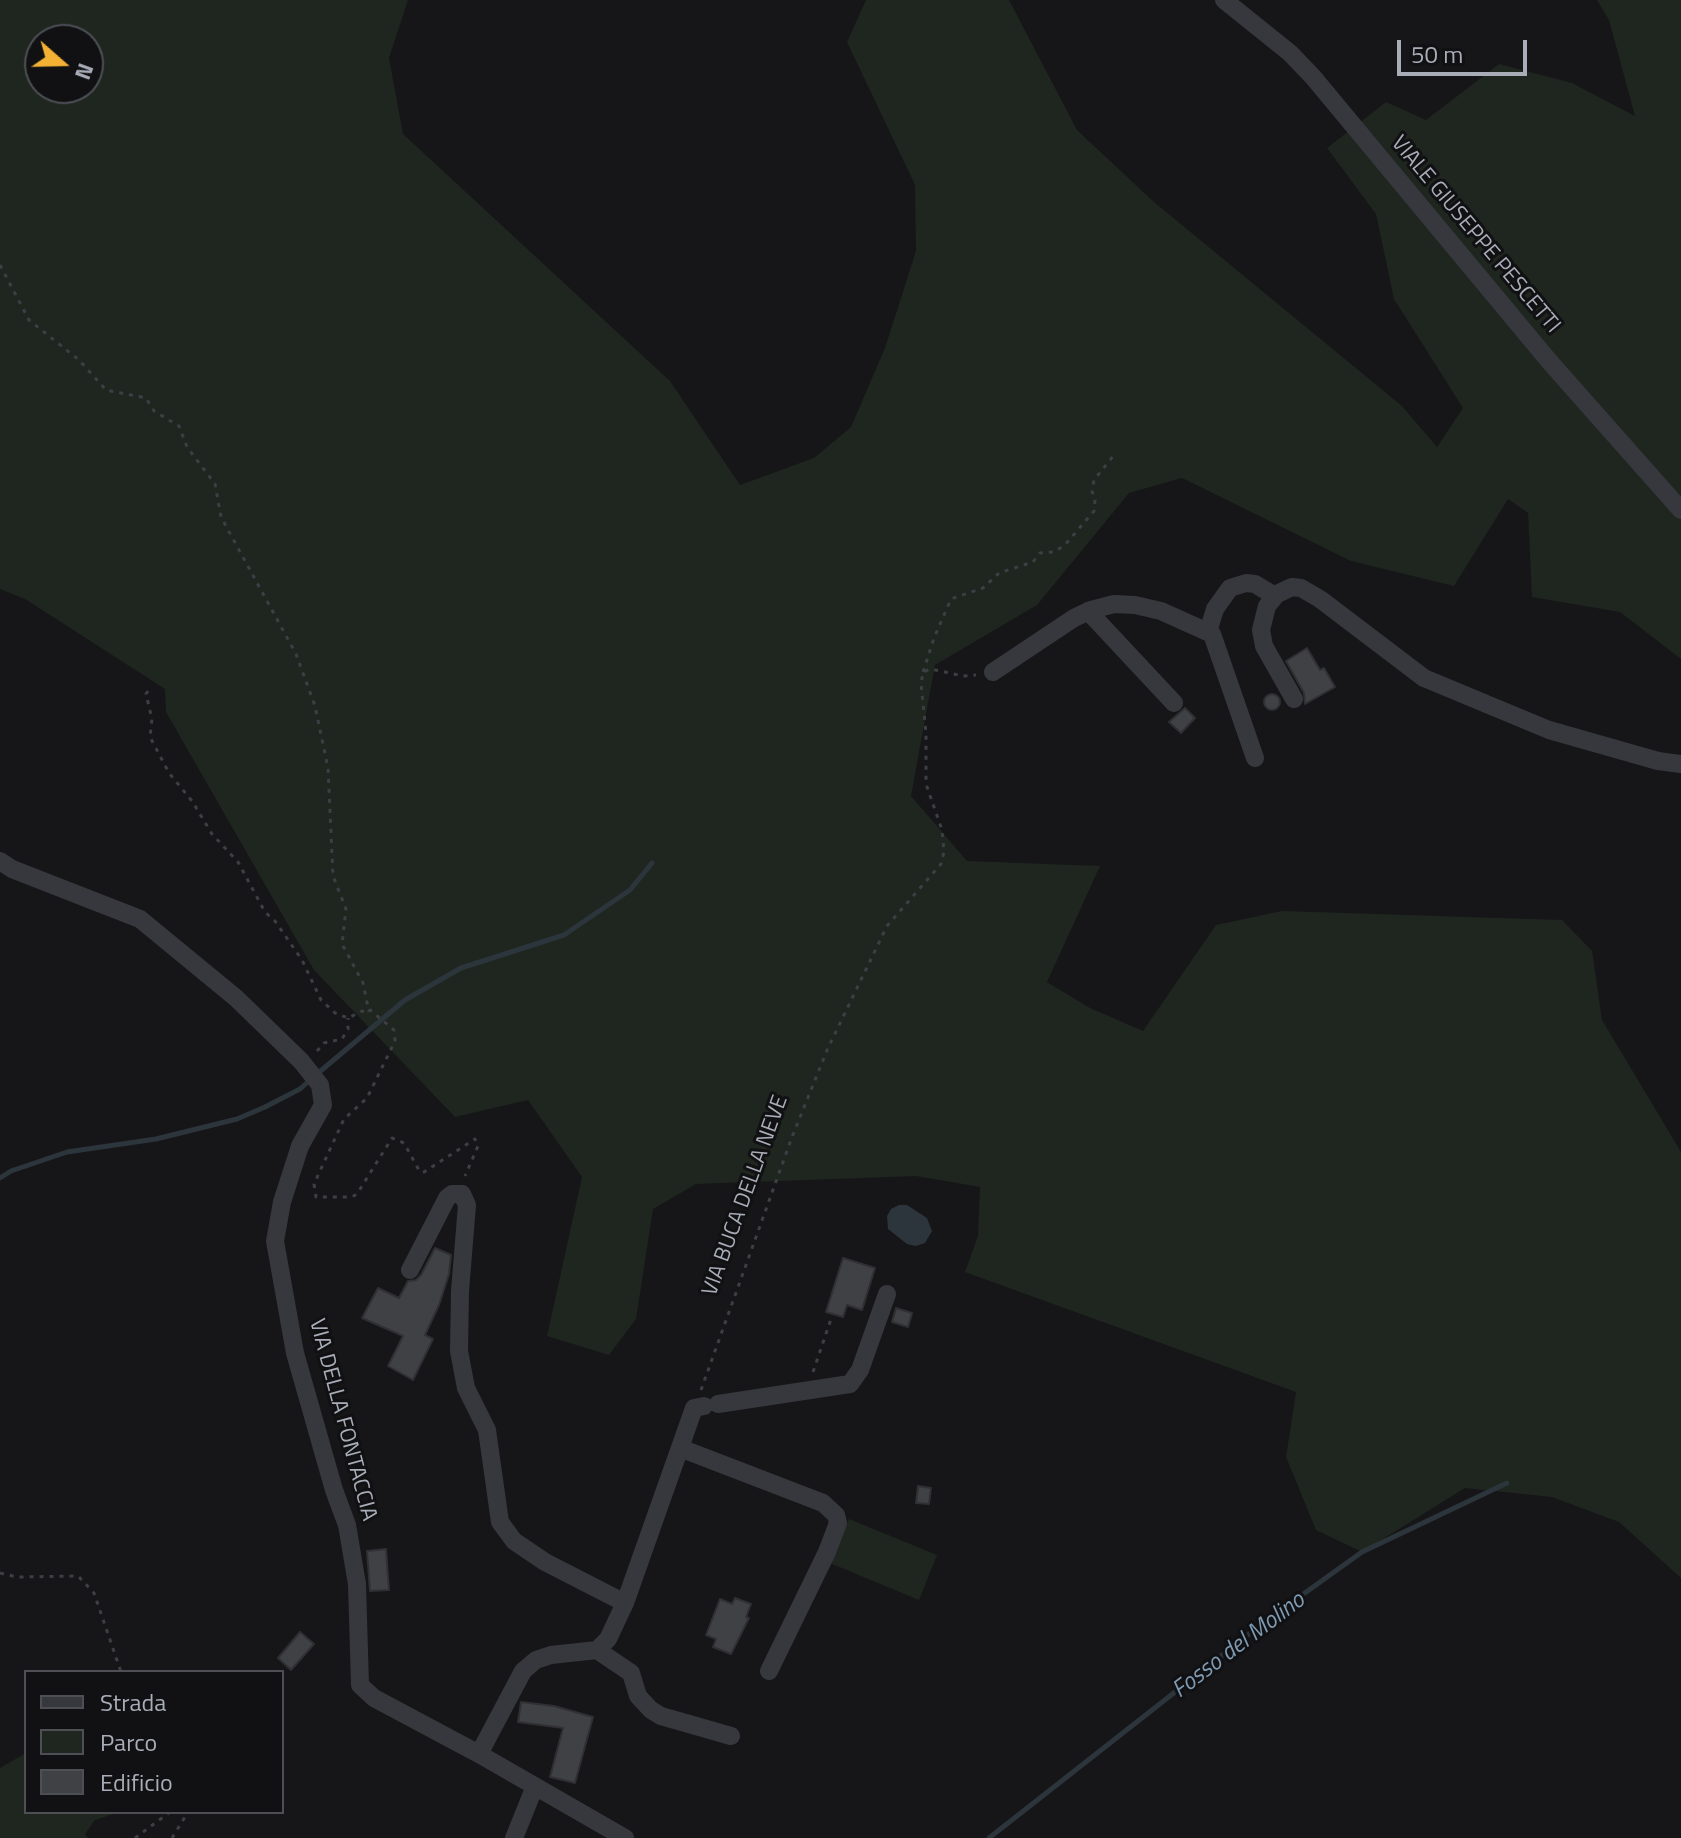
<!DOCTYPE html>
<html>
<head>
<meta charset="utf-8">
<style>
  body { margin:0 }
  #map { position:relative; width:1681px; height:1838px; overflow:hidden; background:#161618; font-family:"Titillium Web",sans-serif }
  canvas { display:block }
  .legend { position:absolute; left:24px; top:1670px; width:260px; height:144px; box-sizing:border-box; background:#111113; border:2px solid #4d4f55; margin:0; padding:10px 14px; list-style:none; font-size:24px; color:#a8adb8 }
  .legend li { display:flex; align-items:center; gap:16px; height:40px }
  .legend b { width:40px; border:2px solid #4d4f55 }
  .north { position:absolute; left:24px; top:24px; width:80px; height:80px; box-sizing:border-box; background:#111113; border:2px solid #4d4f55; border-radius:50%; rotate:110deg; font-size:22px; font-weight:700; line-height:32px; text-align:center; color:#a8adb8 }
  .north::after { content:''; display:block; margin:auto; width:28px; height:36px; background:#f2b134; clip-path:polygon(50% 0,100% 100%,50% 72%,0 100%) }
  .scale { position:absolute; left:1397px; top:40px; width:130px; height:36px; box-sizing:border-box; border:4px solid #a8adb8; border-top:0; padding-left:10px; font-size:24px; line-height:28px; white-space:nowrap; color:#a8adb8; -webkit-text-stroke:6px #111113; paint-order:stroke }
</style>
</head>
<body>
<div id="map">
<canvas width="1681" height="1838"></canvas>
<ul class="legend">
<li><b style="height:10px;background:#37383d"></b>Strada</li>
<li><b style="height:22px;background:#1e261f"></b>Parco</li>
<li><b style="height:22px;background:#404145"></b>Edificio</li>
</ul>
<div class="north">N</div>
<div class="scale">50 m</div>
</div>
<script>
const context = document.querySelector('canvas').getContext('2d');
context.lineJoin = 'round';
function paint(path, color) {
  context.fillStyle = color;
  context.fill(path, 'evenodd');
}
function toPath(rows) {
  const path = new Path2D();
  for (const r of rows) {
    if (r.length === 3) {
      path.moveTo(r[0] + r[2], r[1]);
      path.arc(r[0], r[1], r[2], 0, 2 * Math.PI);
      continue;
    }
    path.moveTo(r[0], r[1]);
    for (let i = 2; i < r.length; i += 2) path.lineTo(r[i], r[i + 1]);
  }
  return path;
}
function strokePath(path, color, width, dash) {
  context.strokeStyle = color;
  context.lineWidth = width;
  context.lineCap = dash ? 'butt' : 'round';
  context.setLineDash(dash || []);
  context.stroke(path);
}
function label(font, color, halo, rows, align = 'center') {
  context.font = font + ' "Titillium Web",sans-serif';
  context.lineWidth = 6;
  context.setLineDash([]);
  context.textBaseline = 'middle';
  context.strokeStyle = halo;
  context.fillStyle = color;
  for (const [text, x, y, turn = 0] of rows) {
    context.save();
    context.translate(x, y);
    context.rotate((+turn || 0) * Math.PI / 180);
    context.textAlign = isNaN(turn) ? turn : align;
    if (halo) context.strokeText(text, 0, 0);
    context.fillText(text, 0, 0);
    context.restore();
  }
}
paint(toPath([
  [0,0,408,0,389,58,403,134,670,381,740,485,814,458,851,427,885,348,916,251,915,185,847,42,866,0,1009,0,1077,130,1154,202,1402,406,1437,447,1463,408,1394,299,1376,214,1327,148,1386,102,1426,120,1499,64,1572,83,1635,116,1609,20,1597,0,1681,0,1681,659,1620,612,1532,597,1528,513,1508,499,1454,586,1351,561,1182,478,1129,493,1037,605,935,665,911,796,967,861,1100,866,1047,982,1090,1008,1143,1031,1216,925,1282,911,1562,920,1592,951,1602,1020,1681,1152,1681,1578,1619,1522,1552,1497,1465,1488,1362,1552,1316,1530,1286,1457,1296,1392,965,1272,978,1236,980,1187,916,1176,696,1184,653,1209,636,1319,609,1355,547,1336,582,1177,528,1100,455,1117,314,970,166,712,165,689,25,599,0,589],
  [40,40,88,40,88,88,40,88],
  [849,1519,937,1555,919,1600,830,1563],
  [26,1753,26,1812,119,1812,95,1820,85,1834,88,1838,0,1838,0,1768]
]), '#1e261f');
paint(toPath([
  [899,1205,907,1205,927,1218,932,1231,925,1243,916,1246,907,1244,888,1229,887,1216,891,1209]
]), '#2c353c');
strokePath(toPath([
  [317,1074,405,1000,461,968,564,935,630,890,652,863],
  [0,1178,11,1171,67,1152,156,1139,237,1119,265,1107,300,1089,310,1080],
  [989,1838,1263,1623,1362,1552,1507,1483]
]), '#2c353c', 5);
const building = toPath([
  [1307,648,1320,670,1324,668,1335,687,1305,704,1304,693,1286,661,1307,648],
  [1272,702,8],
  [1185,708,1195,718,1181,733,1169,722,1185,708],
  [435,1248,451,1255,449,1274,439,1305,425,1335,433,1339,413,1380,388,1366,403,1336,362,1318,378,1288,399,1298,408,1281,416,1280,421,1275,435,1248],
  [843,1258,875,1268,862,1310,847,1305,843,1317,826,1312,843,1258],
  [896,1308,912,1313,908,1327,892,1322,896,1308],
  [918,1486,931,1488,929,1504,916,1503,918,1486],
  [386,1549,389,1590,370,1591,367,1551,386,1549],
  [735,1598,751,1604,746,1617,749,1618,731,1654,713,1647,716,1639,706,1635,720,1599,732,1604,735,1598],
  [300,1632,314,1644,291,1670,278,1658,300,1632],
  [521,1702,554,1706,593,1717,575,1783,550,1777,563,1728,518,1722,521,1702]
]);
paint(building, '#404145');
strokePath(building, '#303034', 2);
strokePath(toPath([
  [0,265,29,320,79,360,106,390,146,398,154,411,179,426,187,447,215,484,221,517,296,654,315,706,328,768,333,876,346,909,342,944,363,983,369,1012],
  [923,672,934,638,951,599,983,588,999,573,1033,562,1040,553,1053,552,1064,546,1094,511,1095,500,1092,491,1094,480,1114,455],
  [148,691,146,694,152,719,150,737,169,773,192,801,212,834,238,862,265,912,275,921,302,960,321,1000,335,1013,348,1018,362,1011,367,1013,370,1010,394,1030,395,1041,367,1098,344,1119,314,1184,316,1197,352,1197,357,1194,392,1138,404,1143,420,1172,424,1172,475,1139,478,1146,465,1176],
  [317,1051,324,1043,342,1039,348,1029,348,1018],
  [813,1372,831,1319],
  [701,1390,792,1137,828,1048,887,926,941,864,944,852,942,830,926,784,926,733,921,684,923,672,931,669,963,676,976,675],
  [0,1573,17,1577,78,1576,94,1593,121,1672],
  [135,1838,170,1812],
  [172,1838,188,1812]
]), '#3d3f44', 3, [4, 6]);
strokePath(toPath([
  [1224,0,1290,53,1313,77,1549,361,1681,510],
  [1088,611,1174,703],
  [1208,632,1215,609,1230,588,1246,583,1255,584,1275,596],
  [993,672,1074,618,1091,610,1114,604,1135,605,1161,611,1212,634,1255,758],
  [1294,699,1264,646,1261,630,1267,606,1277,594,1292,587,1301,588,1320,599,1424,678,1549,730,1658,761,1681,764],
  [0,861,12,869,140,919,236,998,301,1061,320,1085,323,1105,300,1146,282,1202,275,1241,295,1353,334,1490,347,1525,357,1584,360,1685,374,1698,479,1754,625,1838],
  [410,1270,447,1198,452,1194,462,1194,467,1205,460,1291,459,1351,466,1388,487,1430,500,1522,514,1541,545,1562,625,1603],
  [718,1404,850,1384,860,1370,887,1294],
  [680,1448,823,1503,836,1515,838,1523,827,1552,769,1671],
  [597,1650,631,1673,638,1696,651,1710,661,1716,731,1736],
  [479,1754,523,1671,536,1660,551,1655,597,1650,608,1639,625,1603,694,1408,704,1406],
  [514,1838,535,1786]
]), '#37383d', 18);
label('22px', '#a8adb8', '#111113', [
  ["VIALE GIUSEPPE PESCETTI",1475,235,50],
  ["VIA BUCA DELLA NEVE",746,1196,-70],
  ["VIA DELLA FONTACCIA",342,1420,75]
]);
label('italic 24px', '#7f9bb3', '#111113', [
  ["Fosso del Molino",1239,1646,-37]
]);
</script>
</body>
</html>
